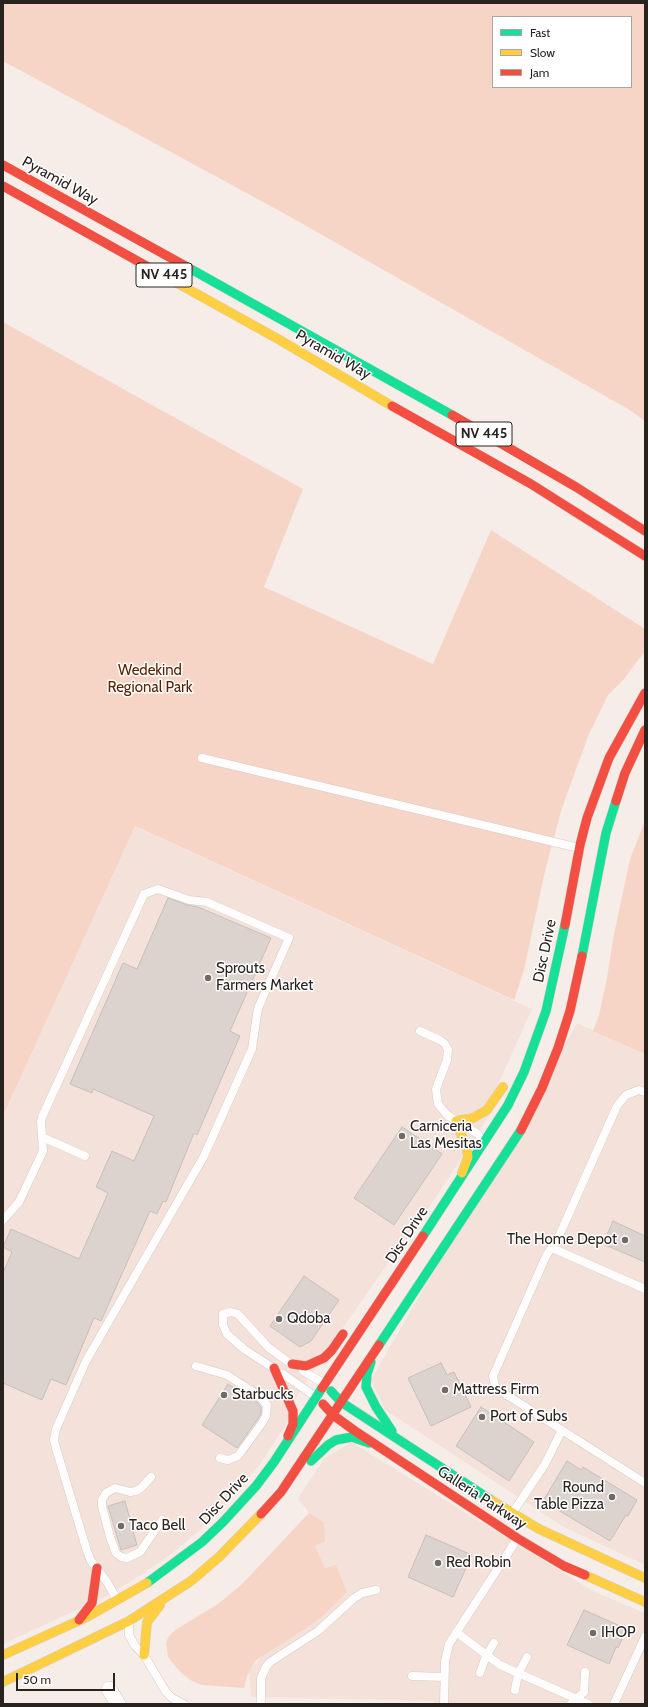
<!DOCTYPE html>
<html>
<head>
<meta charset="utf-8">
<style>
  body { margin:0 }
  #map { position:relative; width:648px; height:1707px; overflow:hidden; background:#f6ede9; font-family:Cabin,sans-serif }
  canvas { display:block }
  .frame { position:absolute; inset:0; border:4px solid #292320; pointer-events:none }
  .legend { position:absolute; left:492px; top:16px; width:140px; height:72px; box-sizing:border-box; background:#fff; border:1px solid #a9a7a6; margin:0; padding:5px 7px; list-style:none; font-size:12px; color:#292320 }
  .legend li { display:flex; align-items:center; gap:8px; height:20px }
  .legend b { width:20px; border:1px solid #a9a7a6 }
  .scale { position:absolute; left:16px; top:1673px; width:99px; height:18px; box-sizing:border-box; border:2px solid #292320; border-top:0; padding-left:5px; font-size:12px; line-height:14px; white-space:nowrap; color:#292320; -webkit-text-stroke:3px #fff; paint-order:stroke }
</style>
</head>
<body>
<div id="map">
<canvas width="648" height="1707"></canvas>
<div class="frame"></div>
<ul class="legend">
<li><b style="height:5px;background:#16e098"></b>Fast</li>
<li><b style="height:5px;background:#ffcf43"></b>Slow</li>
<li><b style="height:5px;background:#f24e42"></b>Jam</li>
</ul>
<div class="scale">50 m</div>
</div>
<script>
const context = document.querySelector('canvas').getContext('2d');
context.lineJoin = 'round';
function paint(path, color) {
  context.fillStyle = color;
  context.fill(path, 'evenodd');
}
function toPath(rows) {
  const path = new Path2D();
  for (const r of rows) {
    path.moveTo(r[0], r[1]);
    for (let i = 2; i < r.length; i += 2) path.lineTo(r[i], r[i + 1]);
  }
  return path;
}
function strokePath(path, color, width, dash) {
  context.strokeStyle = color;
  context.lineWidth = width;
  context.lineCap = dash ? 'butt' : 'round';
  context.setLineDash(dash || []);
  context.stroke(path);
}
function label(font, color, halo, rows, align = 'center') {
  context.font = font + ' Cabin,sans-serif';
  context.lineWidth = 3;
  context.setLineDash([]);
  context.textBaseline = 'middle';
  context.strokeStyle = halo;
  context.fillStyle = color;
  for (const [text, x, y, turn = 0] of rows) {
    context.save();
    context.translate(x, y);
    context.rotate((+turn || 0) * Math.PI / 180);
    context.textAlign = isNaN(turn) ? turn : align;
    if (halo) context.strokeText(text, 0, 0);
    context.fillText(text, 0, 0);
    context.restore();
  }
}
paint(toPath([
  [134,826,532,1009,493,1096,489,1116,413,1232,384,1269,328,1349,288,1410,288,1421,261,1463,245,1482,222,1509,200,1530,174,1552,141,1575,105,1597,3,1644,3,1116],
  [577,1023,645,1054,645,1565,564,1527,385,1410,371,1380],
  [351,1442,593,1591,645,1613,645,1704,435,1704,434,1701,251,1697,249,1671,264,1654,310,1626,335,1565,325,1568,315,1546,324,1522,309,1513,298,1498,324,1459]
]), '#f4e2da');
paint(toPath([
  [3,3,645,3,645,421,628,409,287,215,3,61],
  [493,17,631,17,631,87,493,87],
  [3,322,303,489,264,587,433,664,491,530,645,629,645,651,624,679,608,695,589,734,562,808,545,871,524,970,514,1000,135,826,3,1116],
  [645,821,645,1054,593,1031,599,1015,607,978,613,939,630,859],
  [309,1513,324,1522,325,1541,315,1546,325,1568,336,1565,347,1592,325,1614,310,1626,256,1660,247,1676,244,1688,202,1685,192,1681,181,1673,168,1657,166,1642,169,1636,175,1630,218,1604,242,1584]
]), '#f7d5c6');
const building = toPath([
  [168,898,187,905,198,907,271,938,230,1031,240,1036,197,1135,194,1133,166,1202,163,1201,157,1214,150,1211,101,1321,94,1318,66,1385,51,1379,42,1400,3,1383,3,1273,12,1252,3,1247,11,1229,79,1259,108,1193,96,1187,112,1151,134,1161,154,1116,93,1089,92,1093,70,1084,123,963,137,969,168,898],
  [402,1127,442,1154,394,1225,354,1198,402,1127],
  [613,1221,645,1236,645,1262,603,1244,613,1221],
  [304,1276,339,1300,311,1341,300,1347,270,1326,304,1276],
  [441,1363,447,1375,454,1372,471,1407,431,1426,408,1378,441,1363],
  [228,1384,257,1402,261,1407,261,1414,257,1420,237,1448,202,1425,228,1384],
  [481,1407,534,1442,509,1481,456,1446,481,1407],
  [567,1461,581,1470,583,1467,637,1500,628,1516,626,1515,610,1541,543,1501,567,1461],
  [125,1501,137,1545,121,1550,108,1506,125,1501],
  [426,1535,472,1555,453,1597,408,1577,426,1535],
  [584,1610,627,1629,618,1648,616,1647,609,1664,567,1645,584,1610]
]);
paint(building, '#ddd3ce');
strokePath(building, '#c7bfbc', 1);
const lane = toPath([
  [202,758,579,848],
  [420,1031,440,1040,445,1044,448,1050,447,1060,436,1089,438,1104,447,1115,478,1134,483,1141],
  [645,1092,639,1090,626,1095,617,1106,559,1236,546,1256,493,1376,495,1386,499,1390,645,1483],
  [42,1137,85,1156],
  [3,1220,19,1202,43,1151,41,1122,42,1117,144,894,158,889,189,900,207,902,289,938,259,1006,257,1014,252,1049,204,1156,86,1361,56,1429,54,1440,56,1448,87,1551,91,1561,107,1582,114,1594,115,1599],
  [552,1248,645,1289],
  [196,1366,227,1375,258,1395,267,1405,266,1416,262,1423,238,1456,228,1460,220,1458],
  [273,1368,244,1349,227,1334,223,1325,223,1314,231,1312,238,1314,268,1347,291,1364],
  [303,1371,325,1384],
  [283,1374,316,1397],
  [151,1477,141,1488,136,1491,130,1492,115,1488,106,1493,102,1500,102,1506,110,1537,116,1553,121,1557,127,1558,140,1552,162,1520],
  [513,1512,545,1464,562,1430],
  [129,1624,129,1635,135,1646,144,1655,166,1692,172,1698,184,1704],
  [456,1632,500,1665,588,1704],
  [480,1673,486,1656,494,1643],
  [412,1676,444,1677],
  [515,1690,518,1674,527,1657],
  [261,1704,261,1678,266,1667,270,1662,318,1631,353,1599,362,1593,376,1590],
  [444,1704,445,1661,449,1644,517,1539],
  [571,1704,584,1692,585,1672],
  [614,1704,645,1637]
]);
const street = toPath([
  [109,1689,118,1704]
]);
const fast = toPath([
  [189,268,452,415],
  [582,956,606,833,616,801],
  [423,1236,508,1105,524,1072,546,1011,565,925],
  [379,1345,521,1130],
  [371,1362,367,1374,366,1387,376,1407,392,1431],
  [331,1391,341,1402,491,1500],
  [311,1461,328,1445,336,1440,352,1437,369,1443],
  [147,1583,202,1542,223,1522,256,1486,274,1462,322,1388]
]);
const slow = toPath([
  [168,278,278,339,392,406],
  [462,1173,468,1157,467,1150,456,1121,473,1118,487,1110,503,1087],
  [491,1500,539,1529,645,1578],
  [585,1575,645,1602],
  [3,1655,87,1617,147,1583],
  [144,1655,147,1622,160,1605],
  [3,1682,129,1621,191,1581,219,1557,261,1514]
]);
const jam = toPath([
  [3,165,189,268],
  [3,186,168,278],
  [392,406,531,484,645,556],
  [452,415,576,487,645,531],
  [616,801,625,773,645,730],
  [565,925,580,845,587,818,609,758,645,693],
  [521,1130,542,1088,558,1048,570,1011,582,956],
  [292,1364,306,1366,324,1358,332,1350,343,1334],
  [274,1368,293,1411,293,1424,288,1436],
  [322,1388,423,1236],
  [323,1404,333,1415,355,1431,517,1538,564,1566,585,1575],
  [261,1514,281,1492,379,1345],
  [79,1620,92,1603,97,1568]
]);
strokePath(lane, '#d2cbc7', 9);
strokePath(street, '#d2cbc7', 16);
strokePath(fast, '#d2cbc7', 10);
strokePath(slow, '#d2cbc7', 10);
strokePath(jam, '#d2cbc7', 10);
strokePath(lane, '#fefcfc', 8);
strokePath(street, '#fefcfc', 15);
strokePath(fast, '#16e098', 9);
strokePath(slow, '#ffcf43', 9);
strokePath(jam, '#f24e42', 9);
for (const [x, y, r, color] of [
  [208,978,4,"#716a66"],
  [402,1136,4,"#716a66"],
  [625,1240,4,"#716a66"],
  [279,1319,4,"#716a66"],
  [445,1390,4,"#716a66"],
  [224,1395,4,"#716a66"],
  [482,1417,4,"#716a66"],
  [612,1497,4,"#716a66"],
  [121,1526,4,"#716a66"],
  [438,1563,4,"#716a66"],
  [593,1633,4,"#716a66"]
]) {
  const dot = new Path2D();
  dot.arc(x, y, r, 0, 2 * Math.PI);
  context.fillStyle = color;
  context.fill(dot);
  strokePath(dot, '#fff', 1.5);
}
for (const [x, y, w] of [
  [164,275,56],
  [484,434,56]
]) {
  const box = new Path2D();
  box.roundRect(x - w / 2, y - 12, w, 24, 3);
  context.fillStyle = '#fff';
  context.fill(box);
  strokePath(box, '#292320', 1);
}
label('bold 14px', '#292320', null, [
  ["NV 445",164,275],
  ["NV 445",484,434]
]);
label('15px', '#292320', '#fff', [
  ["Pyramid Way",60,181,29],
  ["Pyramid Way",333,355,30],
  ["Disc Drive",545,951,-78],
  ["Disc Drive",407,1235,-57],
  ["Galleria Parkway",482,1498,33],
  ["Disc Drive",224,1499,-47]
]);
label('15px', '#582202', '#fff', [
  ["Wedekind",150,671],
  ["Regional Park",150,688]
]);
label('15px', '#292320', '#fff', [
  ["Sprouts",216,969],
  ["Farmers Market",216,986],
  ["Carniceria",410,1127],
  ["Las Mesitas",410,1144],
  ["The Home Depot",617,1240,"right"],
  ["Qdoba",287,1319],
  ["Mattress Firm",453,1390],
  ["Starbucks",232,1395],
  ["Port of Subs",490,1417],
  ["Round",604,1488,"right"],
  ["Table Pizza",604,1505,"right"],
  ["Taco Bell",129,1526],
  ["Red Robin",446,1563],
  ["IHOP",601,1633]
], 'left');
</script>
</body>
</html>
